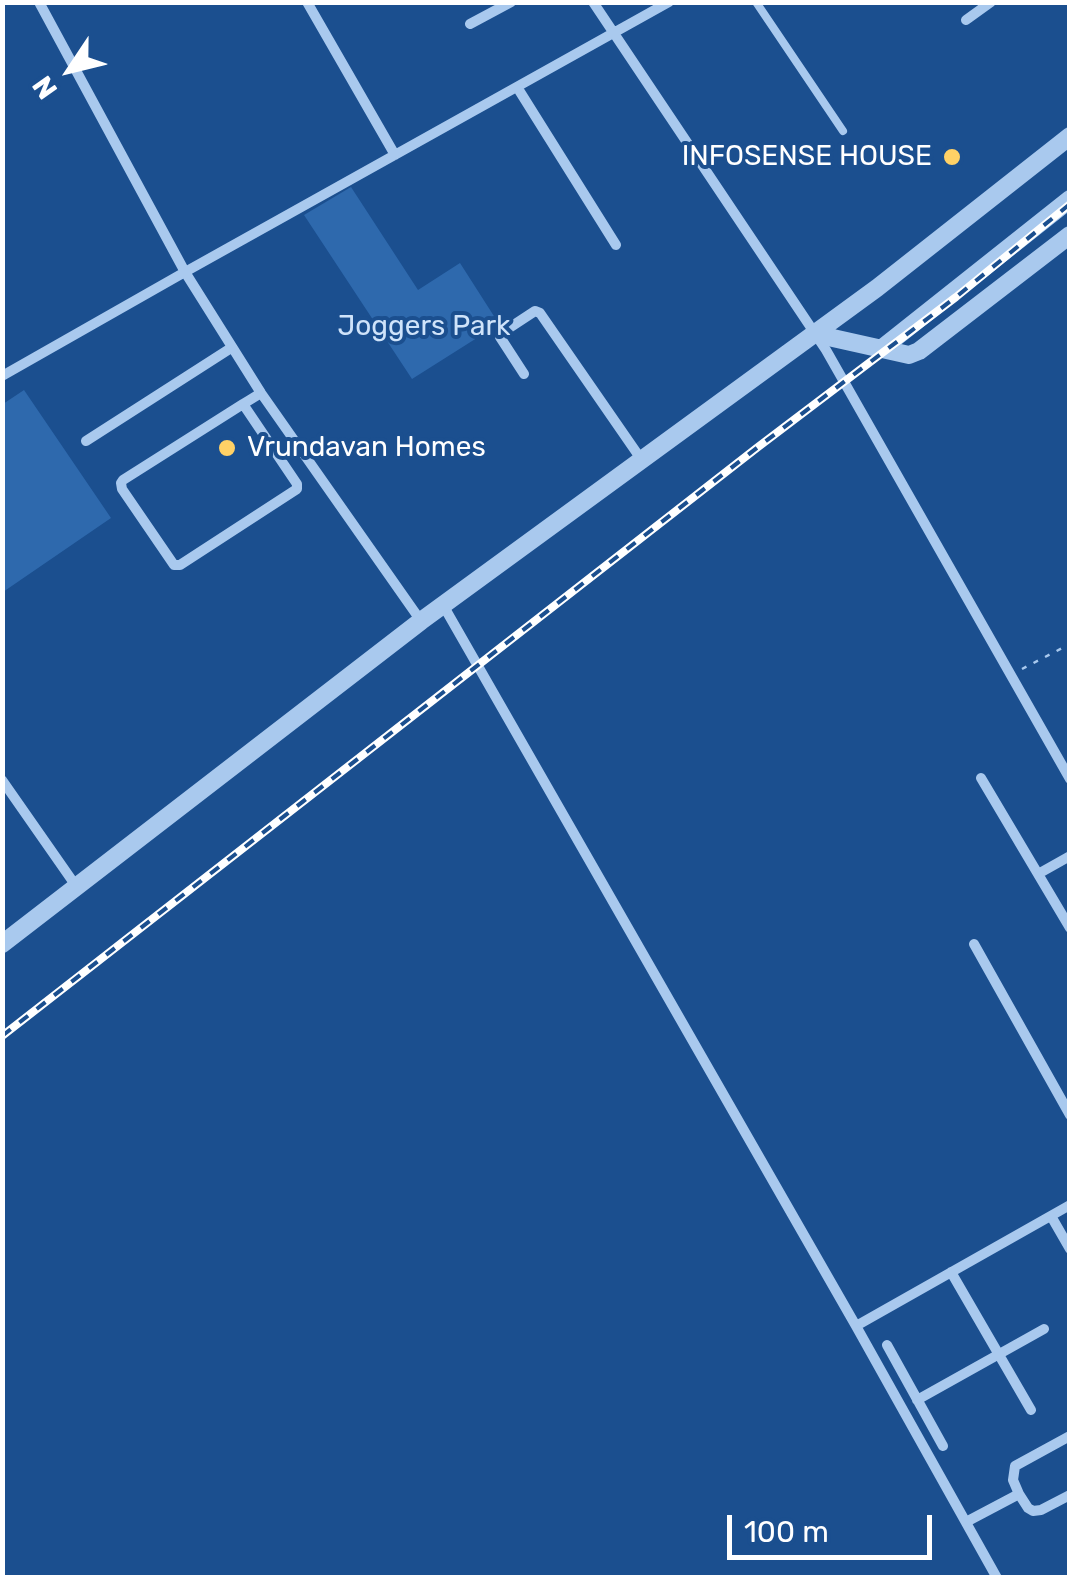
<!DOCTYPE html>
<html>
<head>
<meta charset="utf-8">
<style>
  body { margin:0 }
  #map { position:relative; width:1072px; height:1580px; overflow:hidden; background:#1b4f8f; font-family:Rubik,sans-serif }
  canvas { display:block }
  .frame { position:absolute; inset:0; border:5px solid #fff; pointer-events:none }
  .north { position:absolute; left:20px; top:20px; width:100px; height:100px; -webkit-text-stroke:8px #1b4f8f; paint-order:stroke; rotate:235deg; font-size:28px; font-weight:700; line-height:40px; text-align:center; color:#fff }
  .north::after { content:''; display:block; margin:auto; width:35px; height:45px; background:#fff; clip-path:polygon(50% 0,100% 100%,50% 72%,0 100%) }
  .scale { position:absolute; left:727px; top:1515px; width:205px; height:45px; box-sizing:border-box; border:5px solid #fff; border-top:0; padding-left:12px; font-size:30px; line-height:35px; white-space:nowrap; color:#fff; -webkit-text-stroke:8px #1b4f8f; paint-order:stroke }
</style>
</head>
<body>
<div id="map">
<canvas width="1072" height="1580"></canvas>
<div class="frame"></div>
<div class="north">N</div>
<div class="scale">100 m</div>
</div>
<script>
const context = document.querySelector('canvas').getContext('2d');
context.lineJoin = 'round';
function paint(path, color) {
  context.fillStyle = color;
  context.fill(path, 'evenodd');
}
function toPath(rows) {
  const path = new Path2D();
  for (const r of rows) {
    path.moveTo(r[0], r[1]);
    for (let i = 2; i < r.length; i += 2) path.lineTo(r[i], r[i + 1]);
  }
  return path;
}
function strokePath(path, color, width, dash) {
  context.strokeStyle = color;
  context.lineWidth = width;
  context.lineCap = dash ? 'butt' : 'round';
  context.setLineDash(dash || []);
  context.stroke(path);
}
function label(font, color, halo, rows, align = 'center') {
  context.font = font + ' Rubik,sans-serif';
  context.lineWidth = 8;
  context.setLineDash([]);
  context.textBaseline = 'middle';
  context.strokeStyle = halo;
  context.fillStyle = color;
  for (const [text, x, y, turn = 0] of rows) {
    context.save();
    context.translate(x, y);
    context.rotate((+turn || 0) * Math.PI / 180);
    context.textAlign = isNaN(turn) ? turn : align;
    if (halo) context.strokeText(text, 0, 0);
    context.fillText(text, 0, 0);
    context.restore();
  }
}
paint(toPath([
  [351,187,418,290,460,263,499,324,412,379,304,215],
  [24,390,111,518,3,592,3,404]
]), '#2e69ad');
strokePath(toPath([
  [1022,669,1070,644]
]), '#a9c9ee', 2.5, [5, 8]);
strokePath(toPath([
  [756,2,843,131]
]), '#a9c9ee', 8);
strokePath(toPath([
  [307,2,395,155],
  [593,2,826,350,1070,779],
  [966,20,991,2],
  [470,24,511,2],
  [517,87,616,245],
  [524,374,500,337,503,332,535,311,540,313,641,459],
  [2,376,185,272,39,2],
  [243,404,297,484,297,489,180,565,174,565,122,489,121,483,123,480,243,404,248,401,261,393],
  [86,441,231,348],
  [443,605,856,1326,997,1578],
  [421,621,261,393,185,272,669,2],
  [981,778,1070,928],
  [2,780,76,886],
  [1038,874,1070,856],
  [974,944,1070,1115],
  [1051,1216,1070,1249],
  [951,1272,1031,1410],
  [856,1326,1070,1205],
  [887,1345,943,1446],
  [917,1400,1044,1329],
  [1019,1494,1013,1480,1015,1466,1070,1436],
  [966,1522,1019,1494,1028,1508,1033,1511,1041,1510,1070,1495]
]), '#a9c9ee', 10);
strokePath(toPath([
  [815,334,909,355,919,351,1070,235],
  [881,349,1070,199],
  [2,944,421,621,877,288,1070,136]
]), '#a9c9ee', 18);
const rail = toPath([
  [2,1036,758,447,956,297,1070,204]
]);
strokePath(rail, '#fff', 8);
strokePath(rail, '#1b4f8f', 4, [11]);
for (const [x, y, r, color] of [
  [952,157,10,"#ffd166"],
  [227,448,10,"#ffd166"]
]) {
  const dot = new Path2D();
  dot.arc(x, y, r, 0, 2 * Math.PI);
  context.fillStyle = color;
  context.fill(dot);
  strokePath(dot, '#1b4f8f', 4);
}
label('28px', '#fff', '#1b4f8f', [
  ["INFOSENSE HOUSE",932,157],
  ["Vrundavan Homes",247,448,"left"]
], 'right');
label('28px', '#cfe3fa', '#1b4f8f', [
  ["Joggers Park",424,327]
]);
</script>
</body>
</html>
